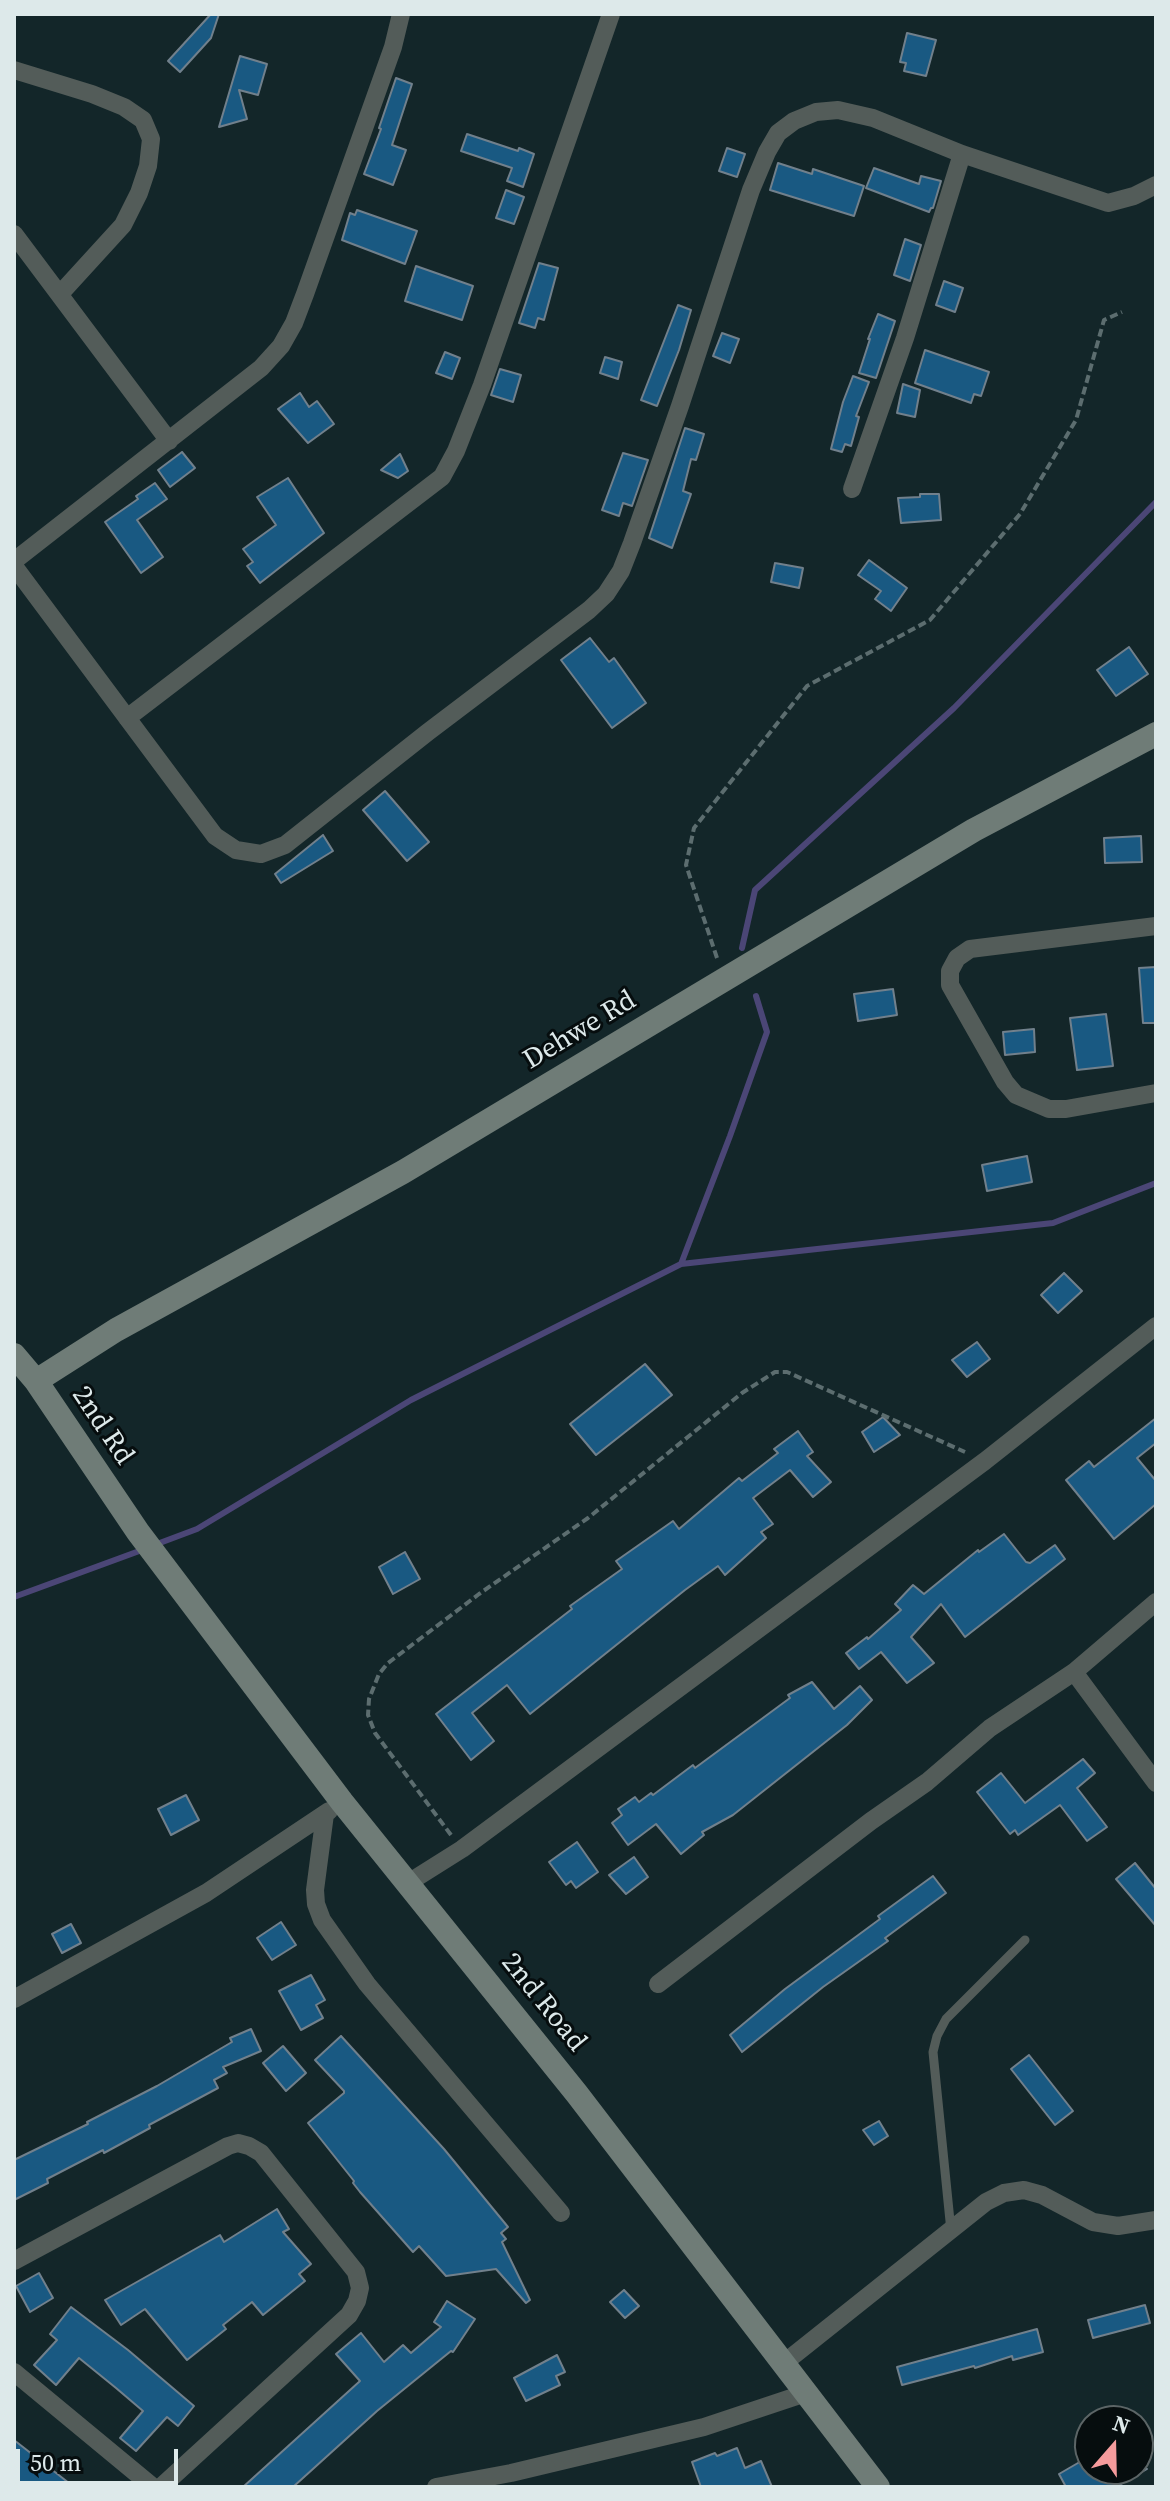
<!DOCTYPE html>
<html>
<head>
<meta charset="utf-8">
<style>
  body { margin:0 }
  #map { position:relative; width:1170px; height:2501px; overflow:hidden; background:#132629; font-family:"Source Serif 4",serif }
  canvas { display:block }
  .frame { position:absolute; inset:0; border:16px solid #dde9ea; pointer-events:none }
  .north { position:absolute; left:1074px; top:2405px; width:80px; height:80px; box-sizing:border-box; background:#060d0e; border:2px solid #5c6566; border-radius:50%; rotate:20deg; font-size:22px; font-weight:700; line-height:32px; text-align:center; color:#dde9ea }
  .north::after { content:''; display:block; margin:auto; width:28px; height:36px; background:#f59b9c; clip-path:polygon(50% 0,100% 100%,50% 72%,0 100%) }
  .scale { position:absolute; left:16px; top:2449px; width:162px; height:36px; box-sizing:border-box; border:4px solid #dde9ea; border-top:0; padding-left:10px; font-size:24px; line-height:28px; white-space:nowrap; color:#dde9ea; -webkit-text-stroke:6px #060d0e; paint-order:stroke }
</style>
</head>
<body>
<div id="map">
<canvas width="1170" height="2501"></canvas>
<div class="frame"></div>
<div class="north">N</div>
<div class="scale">50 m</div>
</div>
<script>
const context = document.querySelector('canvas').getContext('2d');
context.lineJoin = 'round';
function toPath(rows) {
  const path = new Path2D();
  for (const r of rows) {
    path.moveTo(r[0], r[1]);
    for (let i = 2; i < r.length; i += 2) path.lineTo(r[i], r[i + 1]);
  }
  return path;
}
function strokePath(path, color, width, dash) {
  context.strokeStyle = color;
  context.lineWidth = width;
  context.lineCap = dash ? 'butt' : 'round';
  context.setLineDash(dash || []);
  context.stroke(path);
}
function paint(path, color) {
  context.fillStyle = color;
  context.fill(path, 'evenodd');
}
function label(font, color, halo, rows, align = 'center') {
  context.font = font + ' "Source Serif 4",serif';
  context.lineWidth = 6;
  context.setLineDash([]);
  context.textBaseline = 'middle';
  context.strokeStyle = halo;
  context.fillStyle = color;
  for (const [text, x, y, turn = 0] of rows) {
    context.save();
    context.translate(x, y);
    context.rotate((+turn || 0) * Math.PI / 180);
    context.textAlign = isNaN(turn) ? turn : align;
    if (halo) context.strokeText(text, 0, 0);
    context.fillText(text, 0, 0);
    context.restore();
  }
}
strokePath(toPath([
  [742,948,755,890,954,708,1156,502],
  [681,1264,730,1136,767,1032,756,996],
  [157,1544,197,1529,411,1400,681,1264,1053,1223,1156,1183],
  [14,1597,142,1550]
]), '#4b4676', 6);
const building = toPath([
  [211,14,219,14,211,38,180,72,168,61,211,14],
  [907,33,936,40,926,76,904,71,906,63,900,62,907,33],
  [240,56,267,64,258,95,239,90,247,119,219,127,240,56],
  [396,78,412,84,392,145,406,150,393,185,364,174,381,129,379,128,396,78],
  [467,134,518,151,519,148,534,154,523,187,507,181,512,168,461,151,467,134],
  [727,148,745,154,737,177,719,171,727,148],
  [778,163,812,174,813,169,864,186,854,216,770,190,778,163],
  [874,168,919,184,921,176,941,181,933,208,931,208,929,212,866,188,874,168],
  [506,190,524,197,514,224,496,218,506,190],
  [357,210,417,231,405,264,342,240,350,213,355,215,357,210],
  [905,239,921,245,910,281,894,275,905,239],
  [539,263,558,268,544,320,538,318,535,328,519,323,539,263],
  [416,266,473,286,462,320,405,301,416,266],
  [944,281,963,288,955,312,936,305,944,281],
  [678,305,691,310,679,350,657,406,641,400,678,305],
  [878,314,895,321,876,378,859,373,870,339,868,339,878,314],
  [722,333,739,339,730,363,713,356,722,333],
  [925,350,989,372,981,396,974,394,971,403,915,383,925,350],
  [445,352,460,358,452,379,436,373,445,352],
  [605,357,622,362,618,379,600,373,605,357],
  [500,369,521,375,513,402,491,395,500,369],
  [853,376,869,382,856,416,859,417,851,446,845,444,842,452,831,449,843,402,853,376],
  [903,384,920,390,915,417,897,413,903,384],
  [300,393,309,407,317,401,334,424,308,443,278,409,300,393],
  [685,428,704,434,696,460,691,459,683,491,691,494,672,548,649,538,685,428],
  [182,452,195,468,170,487,158,470,182,452],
  [623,453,648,460,632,506,623,503,619,516,602,510,623,453],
  [400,454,408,471,398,478,381,470,400,454],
  [288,478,324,533,260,583,247,566,253,562,243,549,276,525,257,497,288,478],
  [155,483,167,499,137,520,163,557,141,573,105,522,138,499,136,496,155,483],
  [920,494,939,494,941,520,901,523,898,498,920,497,920,494],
  [869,560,907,588,891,611,875,599,881,591,858,575,869,560],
  [775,563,803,568,799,588,771,582,775,563],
  [590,638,609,662,614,658,646,703,612,728,561,660,590,638],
  [1129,647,1148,674,1116,696,1097,670,1129,647],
  [385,791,429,842,407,861,363,810,385,791],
  [323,835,333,851,281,883,275,874,323,835],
  [1141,836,1142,862,1105,863,1104,838,1141,836],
  [1156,967,1156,1023,1143,1023,1139,968,1156,967],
  [893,989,897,1015,858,1021,854,994,893,989],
  [1106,1014,1113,1066,1077,1070,1070,1018,1106,1014],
  [1034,1029,1035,1052,1005,1055,1003,1032,1034,1029],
  [1027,1156,1032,1182,987,1191,982,1165,1027,1156],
  [1064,1273,1082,1291,1058,1313,1041,1295,1064,1273],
  [977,1342,990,1359,967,1377,952,1360,977,1342],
  [645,1364,672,1395,596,1455,570,1424,645,1364],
  [883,1417,900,1435,874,1452,862,1432,883,1417],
  [1156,1418,1156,1443,1137,1458,1156,1481,1156,1504,1114,1539,1066,1480,1089,1461,1094,1467,1156,1418],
  [798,1431,813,1452,807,1456,831,1482,813,1497,790,1470,753,1498,773,1524,761,1532,766,1538,725,1575,718,1566,685,1590,530,1714,507,1685,472,1713,494,1741,471,1760,436,1714,572,1609,570,1606,622,1569,616,1561,673,1521,679,1529,739,1478,742,1481,778,1453,774,1449,798,1431],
  [1004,1534,1026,1562,1030,1563,1055,1545,1065,1559,965,1637,941,1604,911,1637,934,1663,907,1683,881,1652,859,1669,846,1653,867,1637,868,1639,901,1610,895,1604,913,1585,924,1594,978,1550,979,1552,1004,1534],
  [405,1552,420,1579,393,1594,379,1567,405,1552],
  [812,1682,834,1709,860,1686,872,1700,847,1725,733,1815,702,1832,704,1835,681,1854,656,1824,628,1845,612,1823,622,1815,618,1809,635,1797,639,1802,651,1793,653,1795,693,1765,695,1768,790,1698,788,1695,812,1682],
  [1083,1759,1095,1773,1077,1788,1107,1827,1087,1841,1060,1805,1018,1835,1015,1830,1010,1834,977,1792,1001,1773,1025,1803,1083,1759],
  [186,1795,199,1820,171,1835,158,1809,186,1795],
  [577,1842,598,1872,576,1888,571,1881,566,1885,549,1862,577,1842],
  [634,1857,648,1877,626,1894,609,1875,634,1857],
  [1135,1863,1156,1889,1156,1926,1116,1879,1135,1863],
  [933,1876,946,1893,885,1938,888,1941,823,1987,742,2052,730,2035,785,1989,880,1919,878,1916,933,1876],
  [281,1922,296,1945,272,1960,257,1938,281,1922],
  [71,1924,81,1943,62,1953,52,1934,71,1924],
  [311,1975,325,2000,316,2005,323,2018,301,2030,279,1991,311,1975],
  [251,2029,261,2051,223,2067,227,2073,214,2080,218,2088,149,2125,150,2128,104,2153,103,2150,47,2179,48,2183,14,2200,14,2160,88,2124,87,2122,157,2086,232,2042,230,2038,251,2029],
  [341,2036,444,2149,508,2227,501,2233,506,2239,502,2242,530,2300,526,2303,496,2269,446,2276,419,2246,413,2252,360,2192,353,2183,354,2181,308,2123,344,2093,344,2091,315,2060,341,2036],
  [283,2046,306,2073,286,2091,263,2063,283,2046],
  [1029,2055,1073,2111,1055,2125,1011,2069,1029,2055],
  [879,2121,888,2136,874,2145,863,2130,879,2121],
  [277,2209,289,2229,283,2232,311,2264,299,2274,305,2281,263,2315,252,2302,223,2325,226,2329,187,2360,145,2309,121,2325,105,2300,220,2235,224,2242,277,2209],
  [39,2273,53,2298,30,2312,16,2286,39,2273],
  [624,2290,639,2306,625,2318,610,2302,624,2290],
  [447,2301,475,2319,453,2352,451,2351,377,2411,293,2487,243,2487,360,2381,336,2354,361,2333,384,2362,403,2345,411,2353,441,2327,434,2322,447,2301],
  [1145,2305,1150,2323,1093,2338,1088,2320,1145,2305],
  [71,2307,128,2350,194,2406,178,2426,167,2417,136,2451,120,2438,143,2411,116,2388,79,2358,56,2385,34,2365,57,2340,50,2334,71,2307],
  [1037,2329,1043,2352,1013,2360,1012,2356,975,2368,974,2366,902,2385,897,2367,1037,2329],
  [557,2355,565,2372,556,2376,560,2385,526,2401,514,2378,557,2355],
  [14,2440,74,2487,14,2487,14,2440],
  [737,2448,745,2468,761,2461,772,2487,701,2487,692,2462,715,2453,717,2456,737,2448],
  [1090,2456,1090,2469,1147,2469,1116,2487,1066,2487,1059,2474,1090,2456]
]);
paint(building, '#195982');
strokePath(building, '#71808c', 2);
strokePath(toPath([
  [717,958,686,865,694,828,807,686,930,620,1020,514,1076,420,1104,320,1122,312],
  [451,1835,375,1733,368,1715,369,1699,379,1674,388,1663,479,1594,588,1518,742,1393,775,1372,787,1372,965,1452]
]), '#5c6d6f', 4, [8, 4]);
strokePath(toPath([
  [951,2231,933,2052,937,2036,946,2019,1025,1940]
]), '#535c59', 9);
strokePath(toPath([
  [14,70,92,94,124,107,143,120,151,139,148,166,139,193,123,225,60,294],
  [14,234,169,441],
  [852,489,905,338,962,154],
  [14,561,261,368,281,346,294,323,305,294,393,47,401,14],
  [14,566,215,836,236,850,261,854,285,845,428,732,589,610,606,594,621,571,632,543,680,406,751,190,767,152,778,133,794,121,816,112,838,110,873,118,962,154,1108,203,1134,196,1156,185],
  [127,718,442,477,456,451,482,385,611,14],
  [1156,926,970,949,957,958,950,971,950,985,1005,1082,1016,1095,1049,1109,1066,1109,1156,1093],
  [1074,1672,1156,1783],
  [325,1814,315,1890,316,1904,322,1920,367,1984,561,2213],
  [408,1883,462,1849,985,1461,1156,1326],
  [658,1984,871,1821,927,1782,990,1728,1074,1672,1156,1602],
  [14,1999,206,1893,329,1811],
  [14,2261,228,2146,238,2143,249,2146,261,2153,356,2272,360,2288,357,2301,349,2315,161,2487],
  [784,2363,986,2202,1004,2193,1024,2190,1042,2195,1093,2222,1118,2226,1156,2220],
  [14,2372,153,2487],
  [436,2487,511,2473,704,2427,806,2393]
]), '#535c59', 18);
strokePath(toPath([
  [14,1355,36,1381,138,1532,342,1802,577,2094,878,2487],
  [36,1381,116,1330,403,1172,974,830,1156,734]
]), '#6f7c77', 24);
label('28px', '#dde9ea', '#060d0e', [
  ["Dehwe Rd",580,1031,-31],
  ["2nd Rd",102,1426,56],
  ["2nd Road",543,2003,51]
]);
</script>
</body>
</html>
